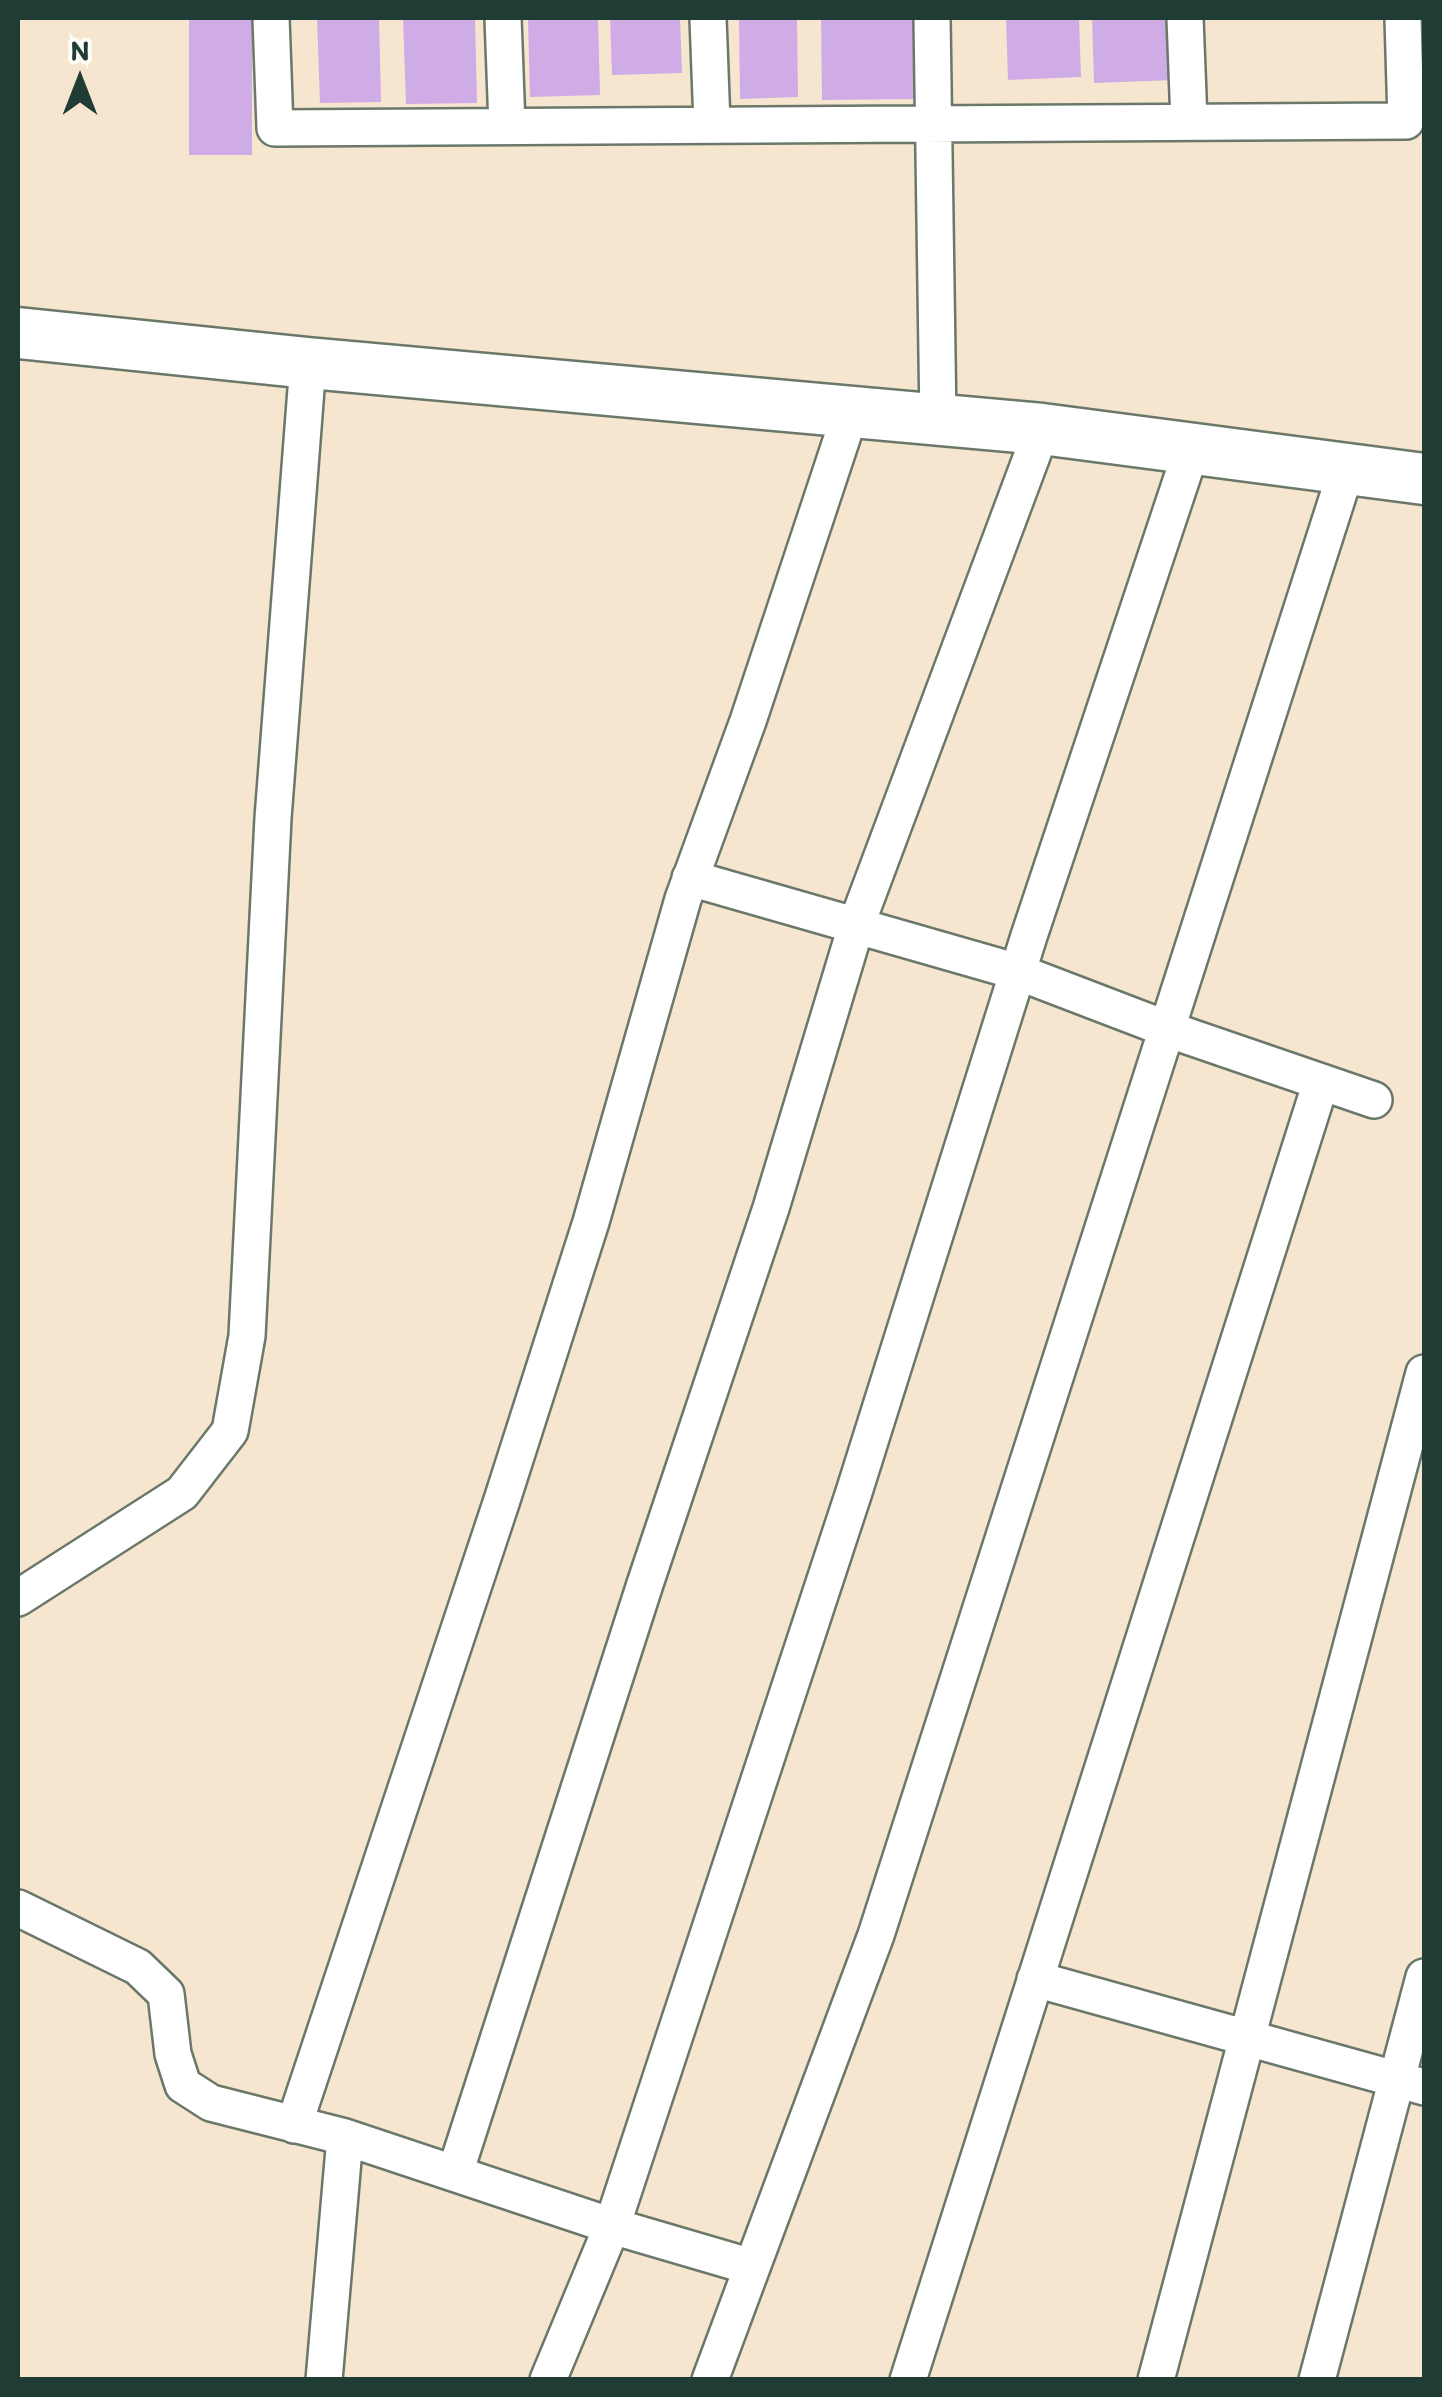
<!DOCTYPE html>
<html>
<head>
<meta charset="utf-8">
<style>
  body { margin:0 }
  #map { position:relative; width:1442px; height:2397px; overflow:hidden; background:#f6e6cf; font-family:Itim,sans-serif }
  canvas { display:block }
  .frame { position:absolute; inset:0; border:20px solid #1f3d34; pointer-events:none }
  .north { position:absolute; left:30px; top:30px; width:100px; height:100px; -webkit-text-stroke:8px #fdfcf7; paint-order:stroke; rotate:0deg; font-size:28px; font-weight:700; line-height:40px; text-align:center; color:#1f3d34 }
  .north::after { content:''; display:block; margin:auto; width:35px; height:45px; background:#1f3d34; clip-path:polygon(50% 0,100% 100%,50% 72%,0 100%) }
</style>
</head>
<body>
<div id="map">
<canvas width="1442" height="2397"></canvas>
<div class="frame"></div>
<div class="north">N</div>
</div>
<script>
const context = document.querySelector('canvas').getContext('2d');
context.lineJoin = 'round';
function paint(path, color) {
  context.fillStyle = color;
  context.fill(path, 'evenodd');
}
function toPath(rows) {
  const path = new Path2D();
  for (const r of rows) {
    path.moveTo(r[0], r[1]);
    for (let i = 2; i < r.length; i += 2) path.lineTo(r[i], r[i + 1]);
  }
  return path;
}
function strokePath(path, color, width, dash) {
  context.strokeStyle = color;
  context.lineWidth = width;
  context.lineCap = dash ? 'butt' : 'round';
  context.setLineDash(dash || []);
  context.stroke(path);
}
paint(toPath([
  [189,18,252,18,252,155,189,155],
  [317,18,379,18,381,102,320,103],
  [403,18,475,18,477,103,406,104],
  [528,18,598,18,600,95,530,97],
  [610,18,680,18,682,73,612,75],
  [739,18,797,18,798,97,740,99],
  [821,18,913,18,915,99,822,100],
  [1006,18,1079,18,1081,77,1008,80],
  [1092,18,1173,18,1175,80,1094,83]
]), '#cface6');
const street = toPath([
  [271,18,275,128,1406,121,1403,18],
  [503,18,507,126],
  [708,18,712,124],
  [932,18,938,422],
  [1185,18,1189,122],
  [690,878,1018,972,1167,1029,1374,1100],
  [18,1598,182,1493,230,1431,247,1336,273,818,308,363],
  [18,1908,138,1967,166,1994,173,2054,183,2085,211,2103,345,2137,612,2226,752,2267],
  [1035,1979,1424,2087],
  [294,2125,502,1500,591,1222,683,899,748,721,850,414],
  [455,2173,645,1584,771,1208,857,923,1042,429],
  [324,2380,345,2137],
  [548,2380,612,2226,854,1492,1029,936,1192,448],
  [710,2380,876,1935,1346,471],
  [908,2380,1321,1082],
  [1156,2380,1424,1373],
  [1317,2380,1424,1977]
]);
const secondary = toPath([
  [18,333,308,363,1042,429,1424,479]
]);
strokePath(street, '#6a786a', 40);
strokePath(secondary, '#6a786a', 55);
strokePath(street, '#fff', 35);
strokePath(secondary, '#fff', 50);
</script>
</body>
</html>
